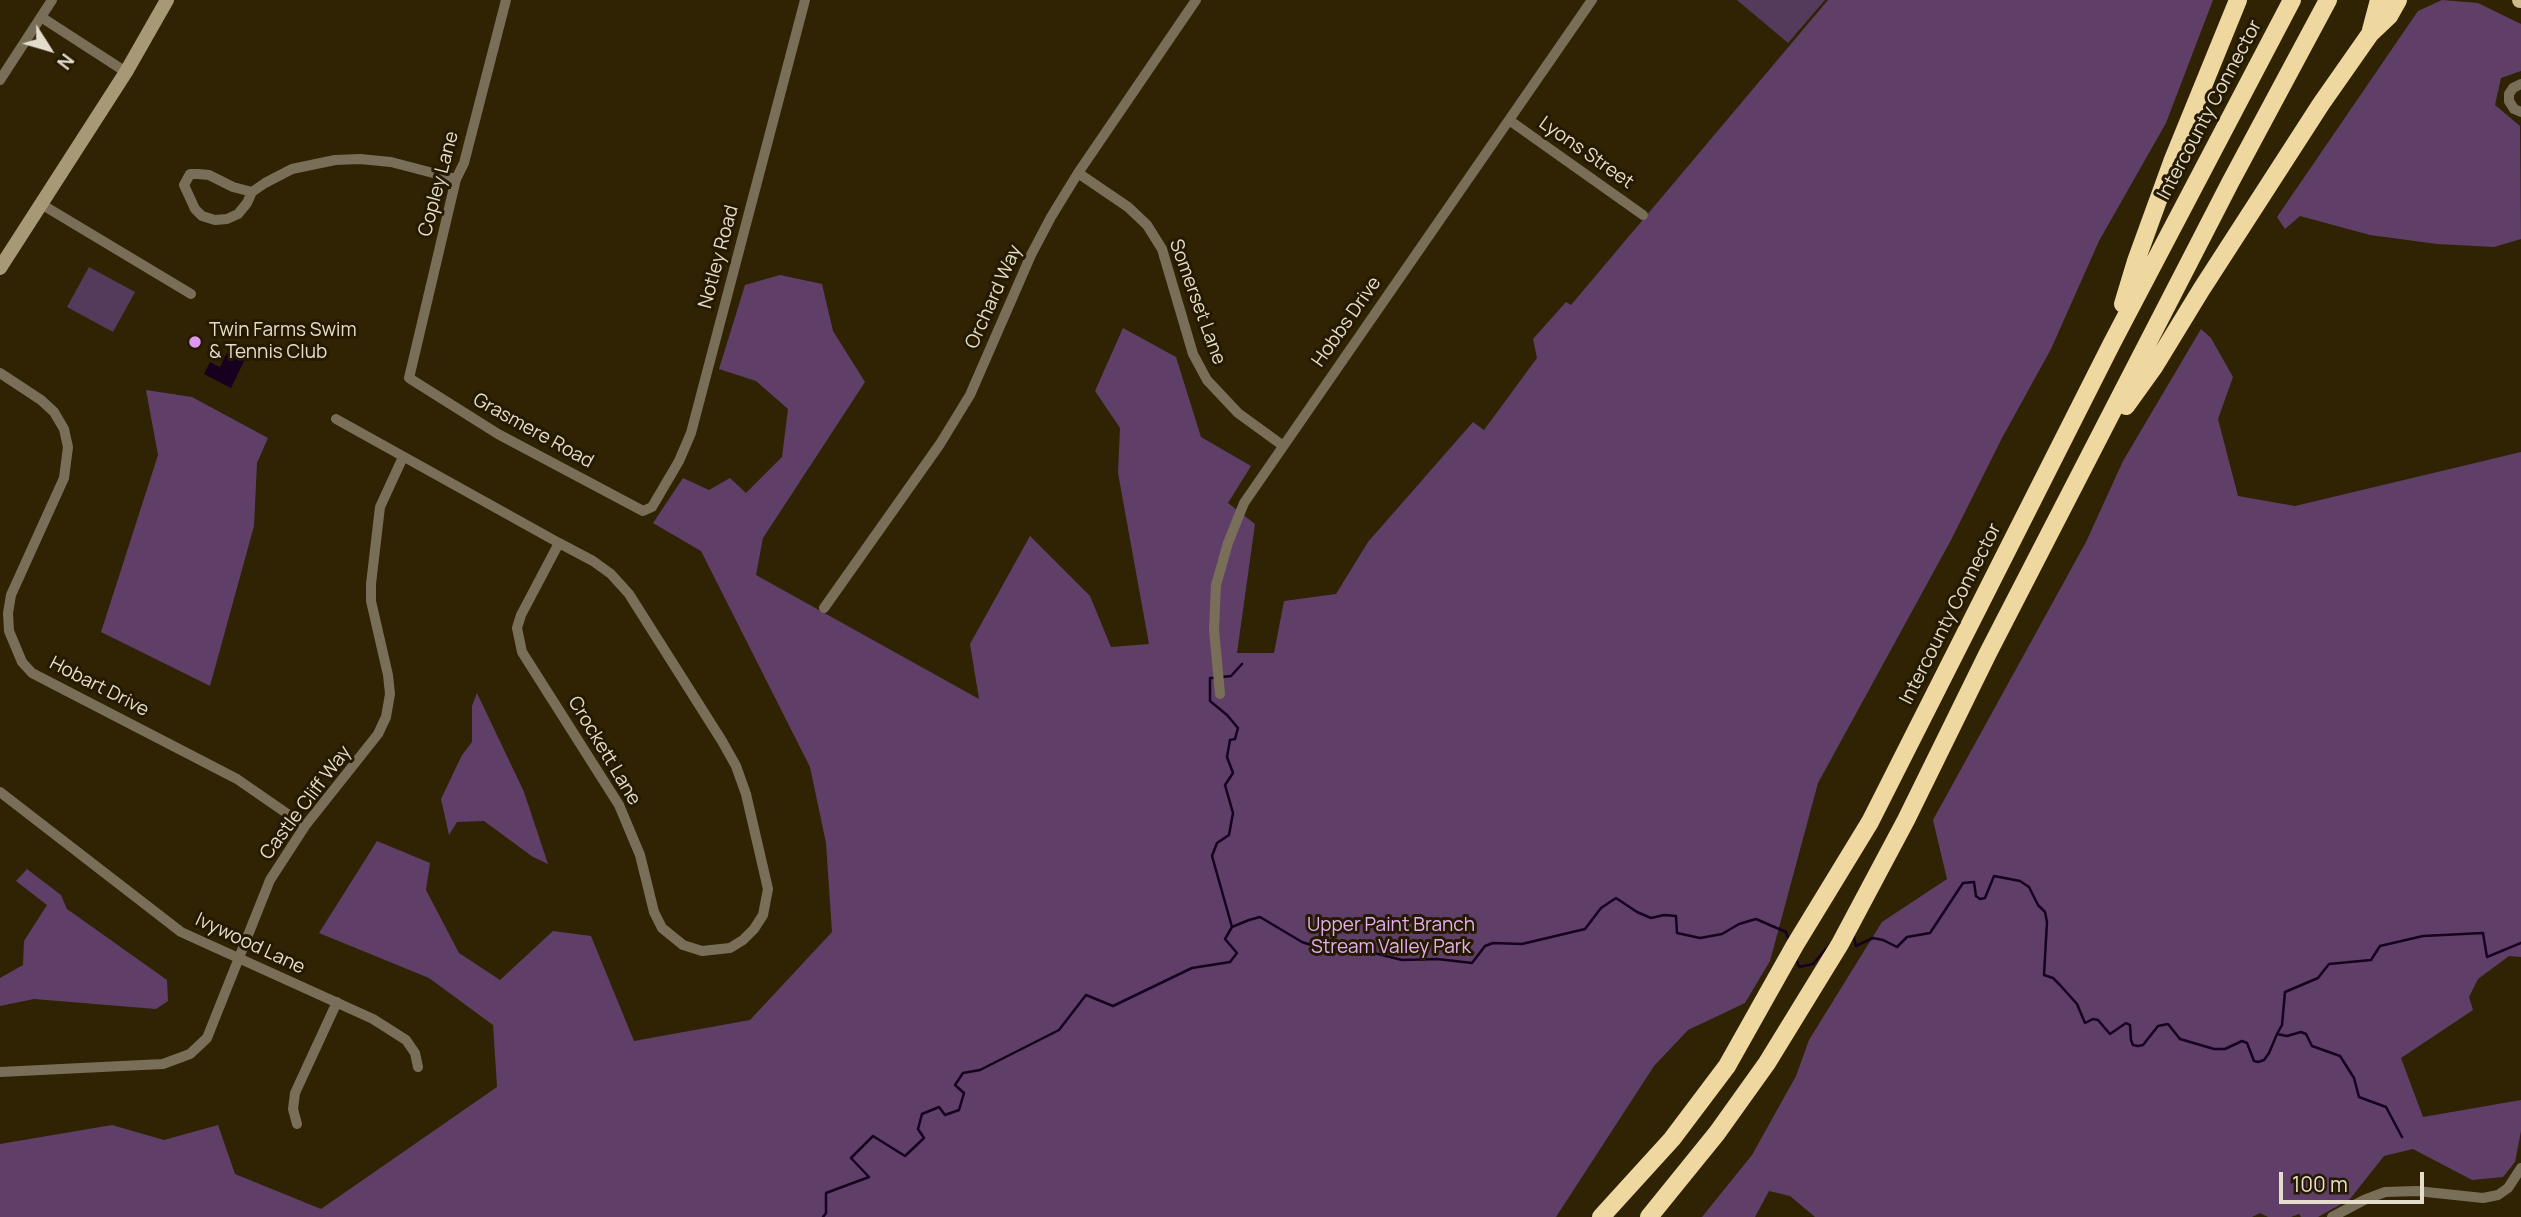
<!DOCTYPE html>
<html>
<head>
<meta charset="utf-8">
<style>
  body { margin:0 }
  #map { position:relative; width:2521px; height:1217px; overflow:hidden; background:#2f2304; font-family:Manrope,sans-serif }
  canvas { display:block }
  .north { position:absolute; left:14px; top:14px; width:70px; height:70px; -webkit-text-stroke:5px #251a00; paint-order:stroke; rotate:127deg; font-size:19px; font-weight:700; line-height:28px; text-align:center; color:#e4ddcb }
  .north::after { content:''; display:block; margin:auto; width:24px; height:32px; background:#e4ddcb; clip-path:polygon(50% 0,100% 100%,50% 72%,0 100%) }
  .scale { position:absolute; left:2279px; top:1172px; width:145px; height:32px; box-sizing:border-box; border:4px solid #e4ddcb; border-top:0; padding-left:9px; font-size:21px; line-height:24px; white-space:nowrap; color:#e4ddcb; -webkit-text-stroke:5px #251a00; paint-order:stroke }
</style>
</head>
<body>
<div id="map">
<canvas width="2521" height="1217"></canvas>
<div class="north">N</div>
<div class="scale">100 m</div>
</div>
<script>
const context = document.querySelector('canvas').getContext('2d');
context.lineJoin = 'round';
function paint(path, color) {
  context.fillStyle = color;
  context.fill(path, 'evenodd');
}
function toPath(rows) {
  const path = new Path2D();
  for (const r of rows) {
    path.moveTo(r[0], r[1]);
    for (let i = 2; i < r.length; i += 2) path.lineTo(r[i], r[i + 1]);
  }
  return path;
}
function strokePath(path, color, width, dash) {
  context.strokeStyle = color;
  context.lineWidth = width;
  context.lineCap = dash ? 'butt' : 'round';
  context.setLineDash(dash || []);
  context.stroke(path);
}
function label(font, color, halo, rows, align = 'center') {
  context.font = font + ' Manrope,sans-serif';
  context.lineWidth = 6;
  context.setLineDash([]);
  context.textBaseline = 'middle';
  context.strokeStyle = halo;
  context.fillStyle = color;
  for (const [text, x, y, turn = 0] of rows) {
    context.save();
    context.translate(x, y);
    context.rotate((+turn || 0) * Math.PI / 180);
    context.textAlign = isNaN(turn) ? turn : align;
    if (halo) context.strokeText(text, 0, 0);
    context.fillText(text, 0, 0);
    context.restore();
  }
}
paint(toPath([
  [1737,0,1825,0,1788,43],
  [89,267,135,292,113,332,67,307]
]), '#543b5b');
paint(toPath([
  [1828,0,2213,0,2166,123,2099,241,2051,349,2002,438,1951,540,1818,783,1770,961,1745,1003,1688,1030,1654,1066,1556,1217,0,1217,0,1144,112,1125,164,1140,218,1125,235,1174,321,1209,497,1087,493,1025,429,978,319,933,377,841,430,863,426,890,459,953,500,980,553,931,591,936,634,1041,750,1020,832,932,826,843,810,767,701,551,653,523,683,478,709,490,730,478,746,493,782,457,788,409,756,381,719,369,745,285,780,275,822,284,833,331,865,382,763,538,756,575,979,699,970,644,1030,536,1090,596,1111,647,1149,644,1118,473,1120,428,1095,391,1123,328,1176,357,1201,437,1251,466,1228,503,1255,524,1237,653,1274,653,1284,601,1336,594,1368,542,1473,422,1484,430,1537,358,1533,339,1566,302,1571,305],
  [2442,0,2478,3,2521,24,2521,71,2501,78,2495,105,2520,126,2521,239,2494,247,2437,244,2370,235,2300,216,2285,229,2277,217,2418,11],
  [2201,329,2211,338,2233,377,2218,419,2238,496,2295,506,2521,452,2521,957,2509,956,2478,979,2469,997,2473,1010,2401,1058,2423,1117,2521,1100,2521,1131,2515,1162,2503,1177,2472,1180,2413,1149,2384,1156,2350,1199,2318,1217,2301,1217,2299,1214,2291,1217,2268,1217,2260,1213,2252,1217,1815,1217,1790,1196,1769,1191,1755,1217,1702,1217,1752,1155,1796,1076,1809,1040,1882,922,1947,879,1933,820,2086,542,2123,461],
  [146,390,192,397,268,438,257,463,254,526,210,686,101,632,158,455],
  [477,693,524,792,548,864,533,857,484,821,457,822,449,835,441,799,462,755,472,742,472,706],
  [27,869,61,895,67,909,167,980,168,1001,156,1009,34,999,0,1006,0,978,23,965,24,941,47,905,16,881]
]), '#5f3f68');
paint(toPath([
  [230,346,247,355,231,388,204,374,210,362,220,367]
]), '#17001f');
strokePath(toPath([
  [1222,677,1231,676,1242,664],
  [1216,678,1210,678,1210,701,1227,715,1238,728,1235,739,1230,740,1227,757,1233,773,1225,785,1233,813,1229,835,1217,843,1212,856,1232,927],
  [1853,933,1856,946,1873,938,1883,940,1897,947,1907,937,1930,933,1963,883,1974,882,1976,896,1980,899,1985,898,1994,876,2020,881,2029,887,2038,905,2045,912,2047,922,2044,975,2053,978,2060,985,2077,1004,2085,1023,2093,1019,2098,1020,2110,1034,2126,1023,2130,1025,2131,1040,2133,1045,2138,1046,2143,1045,2158,1026,2168,1024,2180,1039,2214,1049,2225,1049,2242,1041,2247,1043,2254,1061,2258,1062,2264,1060,2269,1053,2277,1034,2287,1036,2301,1032,2306,1034,2312,1046,2340,1056,2354,1078,2359,1097,2386,1107,2402,1137],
  [1796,959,1799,967,1813,964,1830,944],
  [2277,1034,2282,1025,2285,992,2318,978,2329,964,2371,960,2380,946,2423,936,2483,933,2487,957,2521,943],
  [823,1217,826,1213,826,1193,869,1177,851,1158,873,1136,905,1156,924,1138,918,1129,922,1114,939,1107,945,1115,959,1110,964,1093,955,1085,963,1073,980,1070,1059,1030,1086,995,1113,1006,1192,968,1230,962,1237,953,1225,939,1232,927,1249,920,1260,917,1302,942,1332,952,1358,949,1402,960,1437,959,1472,963,1485,946,1493,943,1522,944,1585,929,1601,908,1616,898,1637,912,1651,918,1664,915,1676,916,1677,933,1700,938,1722,934,1739,924,1756,919,1786,932,1789,940]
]), '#17001f', 2.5);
strokePath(toPath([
  [506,0,464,163,456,179,409,378,498,434,643,511,652,507,679,461,691,433,805,0],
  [41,17,126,72],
  [0,80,52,0],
  [2521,84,2513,88,2509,94,2509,101,2514,109,2521,112],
  [1509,120,1643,215],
  [1078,173,1128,207,1147,225,1162,249,1193,354,1207,380,1238,413,1282,445],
  [252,192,233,187,209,175,198,174,190,174,184,185,195,209,202,216,215,220,227,219,238,214,247,203,252,192,265,183,292,169,335,160,360,159,391,162,456,179],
  [41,204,191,294],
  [0,373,41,400,54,412,64,429,68,447,64,478,11,595,8,613,9,631,22,662,32,673,237,779,305,826],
  [336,419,559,543],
  [559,543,593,561,611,574,629,594,722,741,736,766,746,794,768,889,763,915,754,929,743,940,730,948,702,951,683,945,662,928,654,912,640,855,619,805,522,652,517,628,521,615,559,543],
  [824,608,940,444,970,395,1031,255,1051,217,1078,173,1196,0],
  [1220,694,1214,630,1216,585,1228,543,1244,503,1592,0],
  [0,792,181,932,373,1019,406,1040,415,1053,418,1067],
  [0,1072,163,1064,190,1054,207,1038,270,880,305,826,378,734,386,717,390,694,388,675,371,601,371,584,380,507,403,457],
  [297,1124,293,1109,295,1093,337,1002],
  [2332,1217,2364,1200,2385,1192,2417,1191,2483,1198,2498,1195,2508,1188,2521,1168]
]), '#796f59', 10);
strokePath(toPath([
  [0,268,126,72,167,0]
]), '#a89976', 14);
strokePath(toPath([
  [2520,0,2521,0]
]), '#ceba8b', 16);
strokePath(toPath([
  [2371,30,2379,0],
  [2123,304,2136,261,2172,162,2238,0],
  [2126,406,2154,367,2201,290,2321,104,2370,34,2389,16,2398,0],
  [1601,1217,1672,1139,1727,1066,1795,945,1870,822,2112,343,2292,0],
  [1649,1217,1717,1133,1767,1063,1840,944,1906,820,1988,653,2231,181,2328,0]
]), '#efd89f', 18);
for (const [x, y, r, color] of [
  [195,342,7,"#de98f2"]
]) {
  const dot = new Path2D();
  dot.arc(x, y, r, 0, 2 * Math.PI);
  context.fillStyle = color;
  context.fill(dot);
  strokePath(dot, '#251a00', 2.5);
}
label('19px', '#e4ddcb', '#251a00', [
  ["Intercounty Connector",2210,110,-62],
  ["Lyons Street",1586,153,35],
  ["Copley Lane",439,184,-75],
  ["Notley Road",719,257,-75],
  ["Orchard Way",994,297,-66],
  ["Somerset Lane",1197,302,70],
  ["Hobbs Drive",1347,322,-55],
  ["Grasmere Road",533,431,29],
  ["Intercounty Connector",1951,614,-63],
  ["Hobart Drive",99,687,27],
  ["Crockett Lane",604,751,59],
  ["Castle Cliff Way",306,803,-53],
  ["Ivywood Lane",250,944,25]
]);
label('19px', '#e4ddcb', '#251a00', [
  ["Twin Farms Swim",209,331],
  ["& Tennis Club",209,353]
], 'left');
label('19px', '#e4aff3', '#251a00', [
  ["Upper Paint Branch",1391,926],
  ["Stream Valley Park",1391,948]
]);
</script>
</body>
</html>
